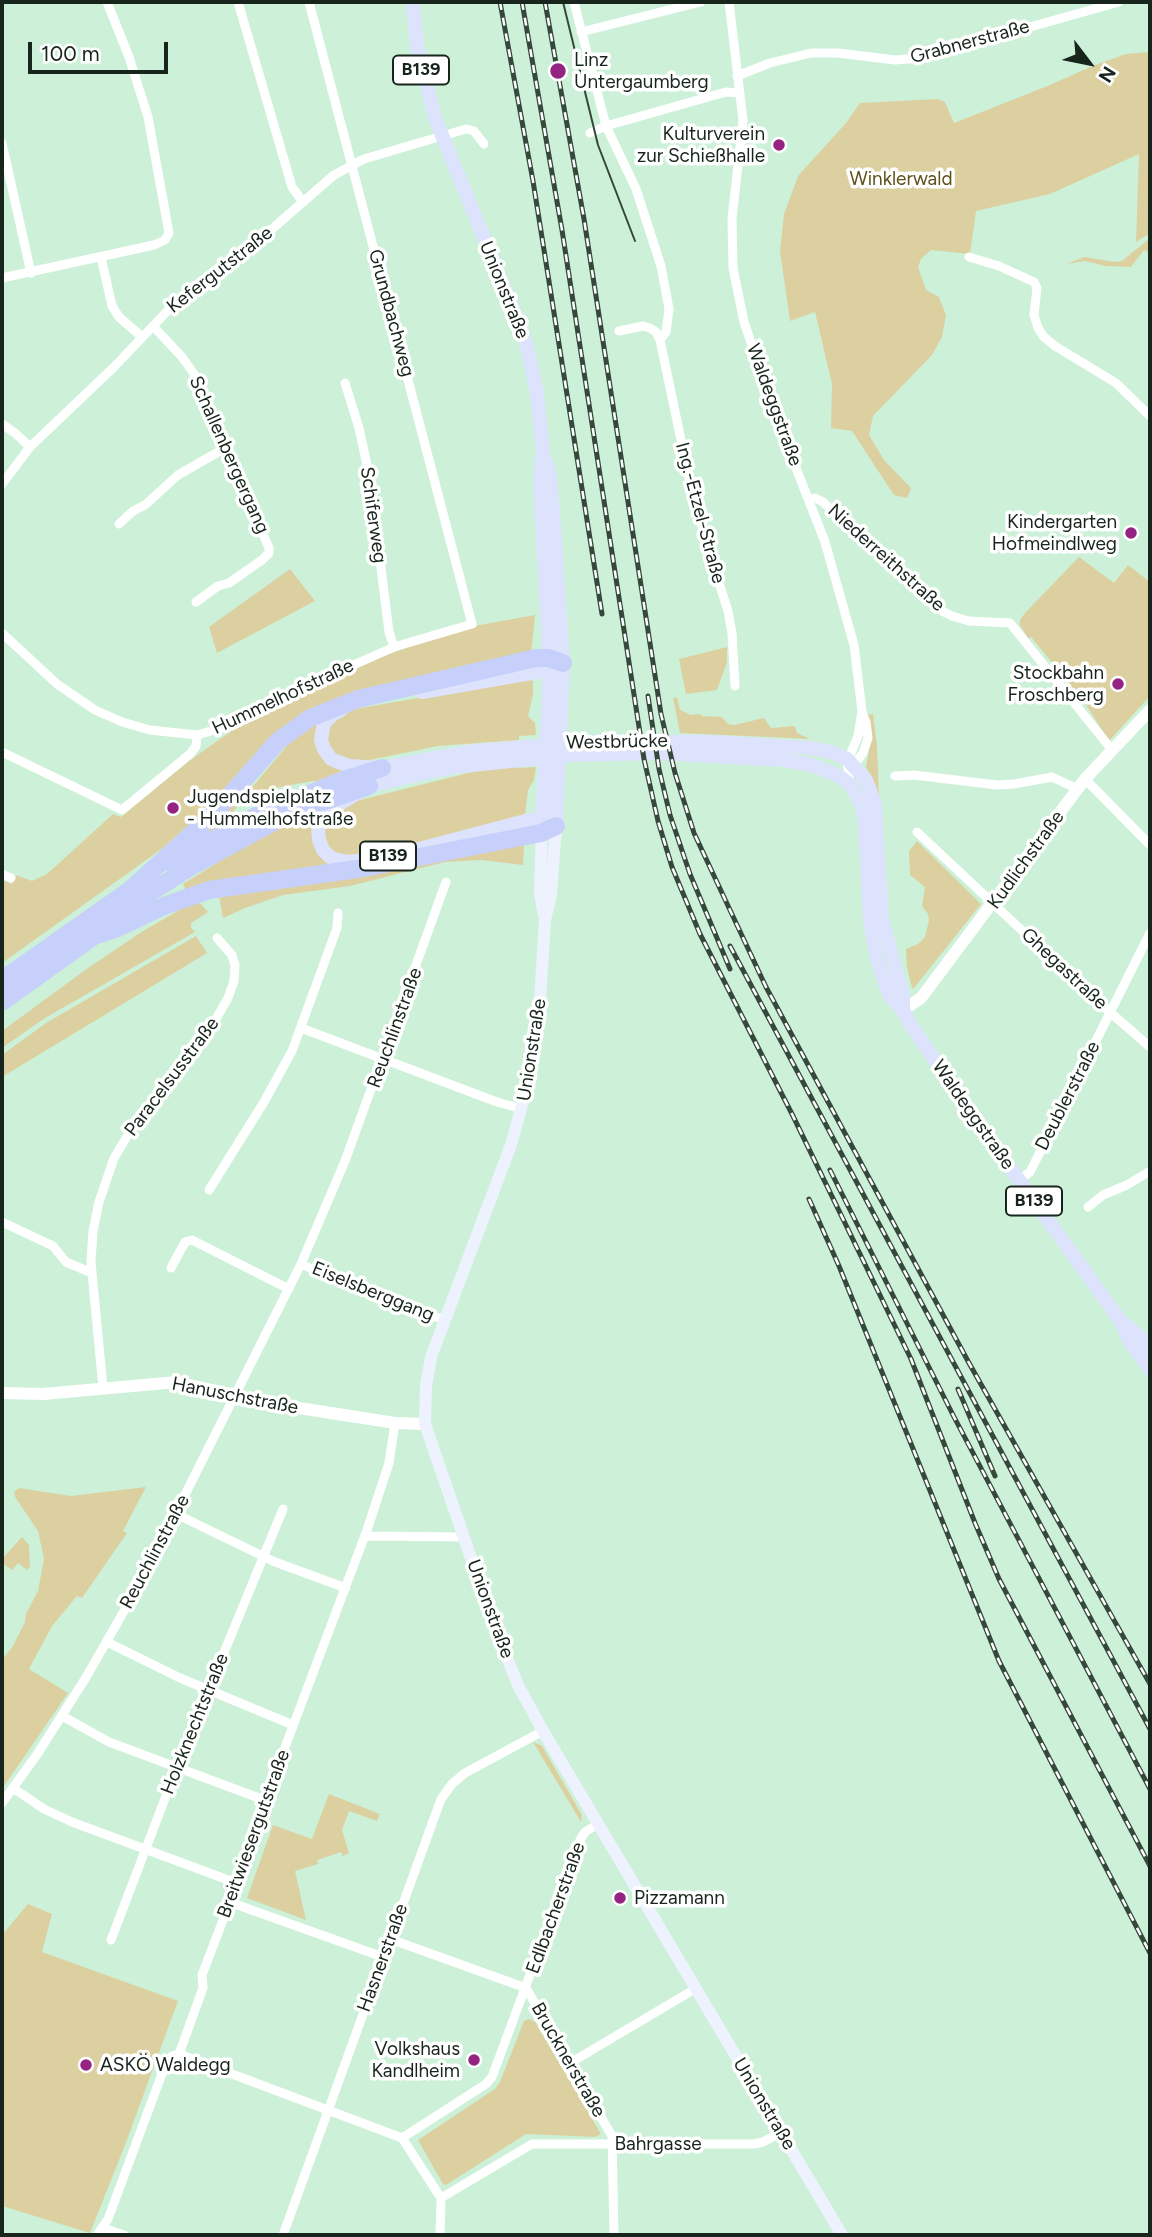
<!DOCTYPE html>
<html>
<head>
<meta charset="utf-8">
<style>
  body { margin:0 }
  #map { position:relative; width:1152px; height:2237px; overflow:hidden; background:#ccf1d8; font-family:Figtree,sans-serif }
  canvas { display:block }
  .frame { position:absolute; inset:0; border:4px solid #17251c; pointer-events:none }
  .north { position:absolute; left:1054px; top:28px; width:70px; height:70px; -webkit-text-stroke:5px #fff; paint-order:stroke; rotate:122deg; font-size:19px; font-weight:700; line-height:28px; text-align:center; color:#17251c }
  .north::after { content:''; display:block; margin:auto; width:24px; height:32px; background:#17251c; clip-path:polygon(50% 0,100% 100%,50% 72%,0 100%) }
  .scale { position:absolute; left:28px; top:42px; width:140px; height:32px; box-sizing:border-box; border:4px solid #17251c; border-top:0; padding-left:9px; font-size:21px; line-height:24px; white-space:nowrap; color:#17251c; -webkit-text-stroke:5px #fff; paint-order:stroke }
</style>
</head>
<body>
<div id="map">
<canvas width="1152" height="2237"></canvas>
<div class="frame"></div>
<div class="north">N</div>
<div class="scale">100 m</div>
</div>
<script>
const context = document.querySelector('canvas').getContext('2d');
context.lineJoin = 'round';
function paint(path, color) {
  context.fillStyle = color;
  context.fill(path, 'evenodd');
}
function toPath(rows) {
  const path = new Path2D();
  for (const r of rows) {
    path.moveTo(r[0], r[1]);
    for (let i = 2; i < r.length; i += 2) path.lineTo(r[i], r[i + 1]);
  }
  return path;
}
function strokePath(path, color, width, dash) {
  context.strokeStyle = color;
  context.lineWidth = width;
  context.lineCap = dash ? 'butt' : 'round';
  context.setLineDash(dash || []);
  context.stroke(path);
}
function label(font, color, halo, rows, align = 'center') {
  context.font = font + ' Figtree,sans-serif';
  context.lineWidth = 7;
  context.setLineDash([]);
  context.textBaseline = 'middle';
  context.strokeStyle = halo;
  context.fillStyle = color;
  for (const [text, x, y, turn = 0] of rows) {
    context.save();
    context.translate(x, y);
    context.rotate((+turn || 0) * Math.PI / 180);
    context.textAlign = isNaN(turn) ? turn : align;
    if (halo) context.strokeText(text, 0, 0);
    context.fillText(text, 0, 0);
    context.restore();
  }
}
paint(toPath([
  [1150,52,1150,238,1147,235,1136,242,1139,154,1050,194,976,211,970,254,931,250,921,259,918,267,926,290,939,297,946,315,942,337,932,355,873,416,869,435,884,460,911,488,907,498,894,495,852,431,831,428,832,384,815,312,790,321,780,251,784,214,798,176,846,123,860,103,938,99,945,102,954,123,1050,85,1095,65,1126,54],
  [1150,238,1150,253,1144,250,1131,267,1106,266,1085,261,1066,264,1085,257,1114,262,1122,261],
  [1079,557,1114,583,1128,565,1150,582,1150,696,1109,741,1085,703,1031,637,1028,638,1020,625,1020,620,1025,613],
  [290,569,315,601,217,653,209,627],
  [535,615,531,654,318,708,163,848,2,963,2,880,12,884,16,875,32,881,47,874,113,814,121,817,189,761,230,732,294,697,384,656,422,642,480,625],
  [727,647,727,662,717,690,686,694,679,659],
  [526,679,533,681,533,694,528,716,535,723,536,735,519,736,519,740,438,746,360,762,337,757,327,743,328,726,349,710],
  [677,697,680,710,691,715,700,714,702,716,722,717,728,724,734,725,764,718,771,728,795,726,797,733,810,739,680,733,673,698],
  [873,714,877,746,879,797,866,767,870,743,868,715],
  [321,717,316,731,348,772,322,782,313,781,275,788,239,805,222,825,201,836,230,804,243,798,295,736],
  [517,765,518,768,536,767,534,780,528,790,525,816,445,838,358,856,347,857,330,850,325,840,325,825,333,813,352,802,484,769],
  [325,806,319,814,333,865,186,890,183,884,263,834],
  [917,841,981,904,914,988,912,988,907,967,906,949,918,944,925,937,929,920,928,914,922,906,925,887,910,875,909,851],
  [524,845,523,865,481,860,445,862,350,886,283,895,245,908,223,918,219,896],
  [199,902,208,912,191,923,191,928,195,932,45,1018,2,1048,2,1031,88,968,143,931,188,905],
  [196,936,207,953,2,1077,2,1055,46,1023],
  [146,1487,123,1531,127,1533,82,1598,77,1596,52,1626,29,1669,68,1693,2,1789,2,1660,13,1646,25,1622,26,1614,38,1591,44,1559,38,1531,15,1497,14,1492,19,1488,71,1496],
  [22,1537,29,1545,30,1567,27,1570,18,1563,12,1570,2,1563,2,1559],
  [533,1742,542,1746,582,1815,581,1822],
  [329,1794,380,1814,377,1821,349,1811,342,1830,349,1853,343,1856,341,1852,317,1860,318,1864,295,1871,306,1920,247,1898,273,1825,312,1839],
  [28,1904,52,1914,42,1952,178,2001,125,2145,90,2233,2,2206,2,1935],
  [529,2019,535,2022,601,2134,595,2137,526,2134,446,2185,443,2184,418,2140,495,2089,500,2082,524,2021]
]), '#dcd0a0');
strokePath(toPath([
  [238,2,292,187,303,202],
  [574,2,606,126,636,189,661,266,669,309,666,332,660,340],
  [729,2,743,120,732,219,733,268,744,322,778,422,825,542,854,645,862,711,858,736,847,762,850,784],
  [581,32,701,2],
  [737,76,770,63,811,53,838,53,895,60,920,58,1119,2],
  [590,133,606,126,726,92,740,93],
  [2,143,31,273],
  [101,257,112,306,119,317,142,337],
  [969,257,999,266,1034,282,1037,288,1034,315,1038,328,1044,337,1055,346,1116,383,1150,416],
  [2,278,154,245,165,240,169,233,148,117,129,57,107,2],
  [153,326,182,357,197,378,269,548,269,553,262,560,229,583,218,586,196,602],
  [619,331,643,326,650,328,656,332,660,340,689,478,707,545,728,611,732,633,735,686],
  [345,383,359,428,370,479,389,632,394,647],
  [2,424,15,433,30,447],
  [2,484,30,447,114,367,174,304,193,287,233,263,334,175,364,159,466,129,474,131,484,144],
  [809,500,815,498,823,502,914,588,942,611,952,616,969,621,1010,623,1112,750],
  [119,524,133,511,145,505,178,475,227,447],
  [2,633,57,684,95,710,122,722,150,730,197,735,228,726,306,686,394,647,472,624,309,2],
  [2,752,122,810,190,754,196,746,197,735],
  [854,765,863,753,868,738,866,722,862,713],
  [895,776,914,775,997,785,1014,784,1052,777,1078,789],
  [1085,779,1150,845],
  [917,832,1096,1000,1150,1047],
  [2,874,11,878],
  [301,1028,497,1102,522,1109],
  [1019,1180,1030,1172,1150,933],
  [209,1190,264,1102,292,1051,337,928,338,913],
  [1088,1207,1103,1195,1127,1185,1150,1171],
  [2,1222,53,1246,66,1262,92,1273],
  [301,1264,366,1293,445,1320],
  [171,1268,185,1242,192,1240,289,1289],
  [103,1388,91,1262,93,1231,99,1202,114,1158,134,1125,205,1038,228,998,234,981,235,965,232,955,217,938],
  [176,1514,275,1562,346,1588],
  [365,1536,465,1537],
  [107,1642,180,1678,293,1725],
  [62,1716,109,1742,267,1801],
  [13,1788,44,1809,72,1822,239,1884],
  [2,1803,38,1753,85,1679,143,1578,301,1264,345,1161,446,882],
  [598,1824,585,1832,580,1840,492,2077,486,2084,402,2138,441,2198,532,2144,754,2144,763,2142,782,2132],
  [232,1903,383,1957],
  [390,1939,526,1988,612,2136,614,2235],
  [111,1940,177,1767,283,1509],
  [179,2054,402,2138],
  [570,2063,695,1989],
  [103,2228,124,2235],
  [97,2235,108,2219,166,2063,172,2056,179,2054,203,1988,202,1975,228,1907,232,1903,266,1810,267,1795,367,1530,389,1463,395,1423],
  [283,2235,441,1799,452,1784,465,1773,543,1731],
  [440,2235,441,2198]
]), '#fff', 9);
strokePath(toPath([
  [903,1010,921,998,1085,779,1150,710],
  [2,1393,43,1394,177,1382,267,1403,395,1423,425,1424]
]), '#fff', 12);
strokePath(toPath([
  [542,826,540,894,544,916],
  [556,826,551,895,545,920,539,1016,526,1091,511,1145,431,1357,426,1386,425,1424,497,1634,519,1687,543,1731,842,2235]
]), '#eef1fe', 12);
strokePath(toPath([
  [413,2,417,47,435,118,515,314,526,343,536,387,543,450,540,479,548,635,549,696,542,819],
  [546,461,550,476,555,539,563,663,556,826],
  [422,692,548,670,563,663],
  [341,710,332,715,324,723,321,740,324,749,331,759,349,766,382,768,473,751,605,741,714,742,811,748,831,752,847,759,866,780,875,804,882,919,903,995,903,1010],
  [419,849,529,820,542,819,556,826],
  [365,860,348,862,337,860,330,857,323,850,319,840,318,828,326,812,369,786,452,767,571,755,658,753,783,760,812,765,839,776,851,785,862,806,865,824,870,921,877,960,890,997,903,1010,912,1027,1019,1180,1120,1320,1130,1342,1150,1370],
  [1125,1324,1139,1336,1150,1351]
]), '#dde3fc', 14);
strokePath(toPath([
  [172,863,256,816,343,780,382,768],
  [129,891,212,816,278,741,310,718,358,699,536,658,548,658,563,663],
  [94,936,118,928,164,906,209,890,364,868,541,833,556,826],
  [2,980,137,885],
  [2,1002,94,936,112,917,192,866,277,820,316,804,369,786]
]), '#c6d0fa', 18);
strokePath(toPath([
  [563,2,598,145,635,241]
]), '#36483c', 2);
const rail = toPath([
  [500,2,533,181,602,614],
  [522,2,562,230,644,759,658,821,672,867,700,934,792,1114,911,1359,975,1523,999,1579,1150,1866],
  [545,2,584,219,661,714,675,773,694,833,766,987,969,1363,1150,1684],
  [648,696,659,769,670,815,690,874,730,969],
  [730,946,1150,1729],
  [830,1170,953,1415,1150,1789],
  [809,1199,839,1266,999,1661,1150,1953],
  [958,1389,995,1476]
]);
strokePath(rail, '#36483c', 5);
strokePath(rail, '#fff', 2.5, [8]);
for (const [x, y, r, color] of [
  [558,71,9,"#952382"],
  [779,145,7,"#952382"],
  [1131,533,7,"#952382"],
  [1118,684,7,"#952382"],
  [173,808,7,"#952382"],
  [620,1898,7,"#952382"],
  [474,2060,7,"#952382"],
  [86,2065,7,"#952382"]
]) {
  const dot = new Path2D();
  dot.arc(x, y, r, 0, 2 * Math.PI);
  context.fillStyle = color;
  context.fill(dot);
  strokePath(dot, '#fff', 2.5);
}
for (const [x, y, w] of [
  [421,70,56],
  [388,856,56],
  [1034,1201,56]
]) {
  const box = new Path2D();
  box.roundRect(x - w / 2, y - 14.5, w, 29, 5);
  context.fillStyle = '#fff';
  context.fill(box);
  strokePath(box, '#17251c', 2);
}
label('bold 18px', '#17251c', null, [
  ["B139",421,70],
  ["B139",388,856],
  ["B139",1034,1201]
]);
label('19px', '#17251c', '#fff', [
  ["Grabnerstraße",970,42,-15],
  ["Kefergutstraße",220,270,-38],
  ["Unionstraße",504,290,68],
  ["Grundbachweg",391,313,75],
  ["Waldeggstraße",774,405,70],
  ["Schallenbergergang",229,455,66],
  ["Ing.-Etzel-Straße",700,513,75],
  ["Schiferweg",373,515,82],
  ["Niederreithstraße",886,558,42],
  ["Hummelhofstraße",283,697,-25],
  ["Westbrücke",617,742,-1],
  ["Kudlichstraße",1026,860,-54],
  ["Ghegastraße",1064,969,43],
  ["Reuchlinstraße",395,1028,-70],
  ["Unionstraße",532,1050,-81],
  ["Paracelsusstraße",172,1077,-53],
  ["Deublerstraße",1068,1096,-63],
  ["Waldeggstraße",973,1115,55],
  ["Eiselsberggang",373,1292,22],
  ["Hanuschstraße",235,1396,11],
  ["Reuchlinstraße",155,1552,-62],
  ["Unionstraße",490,1609,70],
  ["Holzknechtstraße",195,1724,-68],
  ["Breitwiesergutstraße",254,1834,-70],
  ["Edlbacherstraße",556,1908,-70],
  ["Hasnerstraße",383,1958,-70],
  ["Brucknerstraße",568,2060,60],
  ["Unionstraße",764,2104,59],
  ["Bahrgasse",658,2144]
]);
label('19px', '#17251c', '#fff', [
  ["Linz",574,60],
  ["Untergaumberg",574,82],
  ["Kulturverein",765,134,"right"],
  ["zur Schießhalle",765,156,"right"],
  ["Kindergarten",1117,522,"right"],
  ["Hofmeindlweg",1117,544,"right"],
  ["Stockbahn",1104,673,"right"],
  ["Froschberg",1104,695,"right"],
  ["Jugendspielplatz",187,797],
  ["- Hummelhofstraße",187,819],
  ["Pizzamann",634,1898],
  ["Volkshaus",460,2049,"right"],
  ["Kandlheim",460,2071,"right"],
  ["ASKÖ Waldegg",100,2065]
], 'left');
label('19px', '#5d5019', '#fff', [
  ["Winklerwald",901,179]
]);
</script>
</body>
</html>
